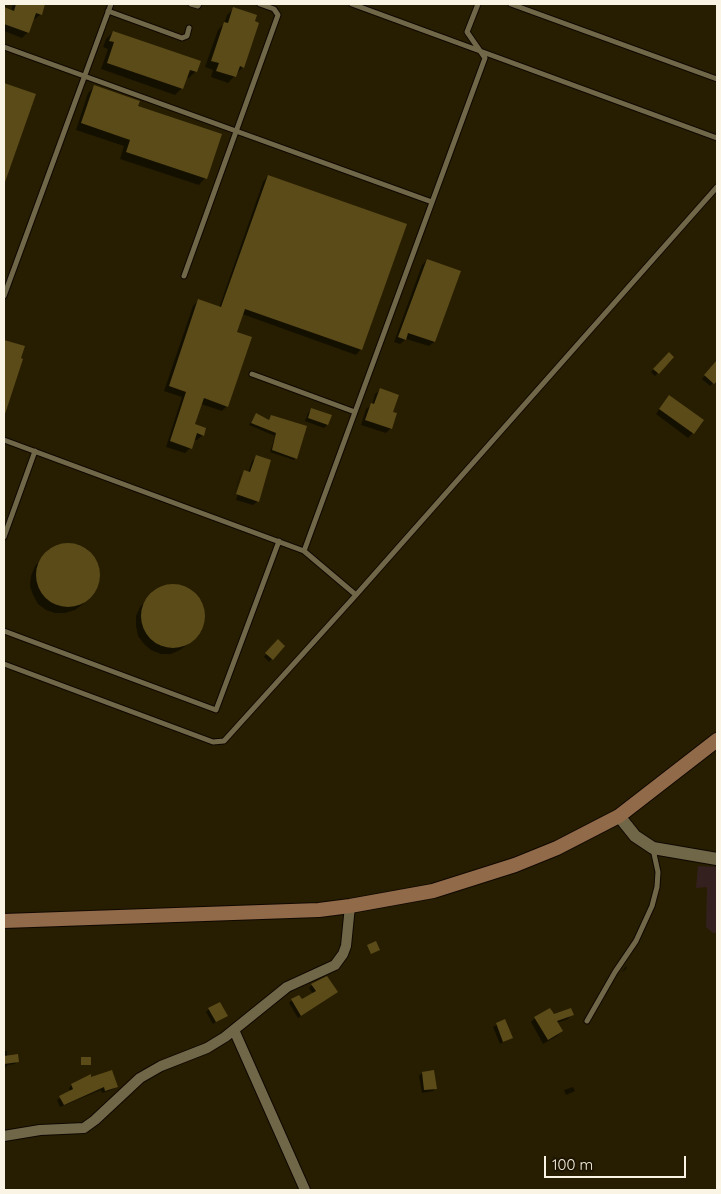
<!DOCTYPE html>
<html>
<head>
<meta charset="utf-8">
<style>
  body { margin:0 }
  #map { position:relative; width:721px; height:1194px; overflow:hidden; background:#271e01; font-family:Quicksand,sans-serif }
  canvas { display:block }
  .frame { position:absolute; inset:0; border:5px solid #f9f4e3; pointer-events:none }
  .scale { position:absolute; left:544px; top:1156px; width:142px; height:22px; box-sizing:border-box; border:2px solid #f9f4e3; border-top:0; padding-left:6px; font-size:15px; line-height:18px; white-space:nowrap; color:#f9f4e3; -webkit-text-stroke:4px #1d1500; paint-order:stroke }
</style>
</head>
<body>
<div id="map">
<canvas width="721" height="1194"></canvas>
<div class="frame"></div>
<div class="scale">100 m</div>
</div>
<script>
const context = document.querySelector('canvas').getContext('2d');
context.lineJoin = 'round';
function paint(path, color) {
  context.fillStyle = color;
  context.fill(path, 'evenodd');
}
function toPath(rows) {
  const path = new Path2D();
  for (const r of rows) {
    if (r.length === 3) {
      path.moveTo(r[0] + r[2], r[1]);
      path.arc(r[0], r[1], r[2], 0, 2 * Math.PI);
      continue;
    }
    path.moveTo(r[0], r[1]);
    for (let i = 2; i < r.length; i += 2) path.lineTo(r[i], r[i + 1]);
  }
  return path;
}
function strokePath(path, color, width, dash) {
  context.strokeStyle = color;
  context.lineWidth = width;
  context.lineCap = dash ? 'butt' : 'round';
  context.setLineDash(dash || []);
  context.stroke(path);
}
paint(toPath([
  [698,866,717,867,717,933,713,933,706,927,707,887,696,888]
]), '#34211f');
paint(toPath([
  [13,4,44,4,41,14,35,19,32,18,28,32,22,38,4,31,4,9,11,11],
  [234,8,243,67,228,83,211,77,213,70,205,67,218,30,224,24,227,15],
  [113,32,196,71,189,78,186,77,182,88,175,95,101,69,108,49,103,47,106,39],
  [4,84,34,95,4,182],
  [95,86,137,106,205,178,199,185,120,159,124,146,76,130,88,93],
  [268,176,361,349,356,355,242,314,236,332,227,406,222,411,201,404,194,425,203,435,197,440,193,439,190,448,185,453,166,447,182,397,164,391,193,306,198,301,219,308,263,182],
  [427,260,447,301,434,342,429,346,406,339,400,344,394,342,422,265],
  [4,341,23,347,4,413],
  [669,353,673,357,655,376,651,372],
  [717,362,717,379,710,386,702,379],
  [380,390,391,413,391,428,386,433,361,425,366,409,372,405,375,394],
  [665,401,693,433,688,438,656,414],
  [311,410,327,425,324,428,305,421,308,413],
  [256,414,268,421,271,416,296,458,294,460,270,452,275,436,249,425],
  [257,457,258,501,253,505,236,500,244,475,241,475,233,498,240,476,245,472,248,473,252,461],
  [69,545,79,547,88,552,94,560,98,569,98,579,96,588,83,604,75,610,65,613,55,613,46,610,38,604,33,595,30,586,31,576,35,566,49,551,58,546],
  [174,585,184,587,193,592,200,600,203,610,204,619,201,629,188,644,180,650,171,654,161,654,151,650,144,644,138,636,136,626,136,616,140,607,155,591,164,587],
  [278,641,284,646,269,662,264,657],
  [626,966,627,968,621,973],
  [312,985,333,995,298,1018,289,1003,292,1000,302,1001,313,994,309,988],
  [209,1009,226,1015,213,1024,206,1012],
  [572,1014,568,1019,557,1023,562,1031,557,1036,543,1044,531,1022,535,1018],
  [505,1021,511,1038,500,1044,493,1027],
  [4,1051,7,1051,7,1057,17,1061,15,1064,8,1065,4,1069],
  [422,1073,436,1088,433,1091,422,1093,419,1076],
  [90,1079,117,1086,114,1089,102,1093,101,1090,60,1107,57,1100,70,1092,69,1088,72,1085],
  [573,1087,575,1091,566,1095,564,1090]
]), '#0007');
paint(toPath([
  [16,4,45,4,42,15,36,13,29,33,4,24,4,7,14,11],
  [233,7,257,15,255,21,259,23,244,68,240,66,236,77,216,71,219,63,211,61,224,22,228,23],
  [113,31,201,61,197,72,190,70,183,89,107,63,114,42,109,41],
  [4,83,36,94,5,182,4,182],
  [94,85,140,101,138,106,222,134,207,179,126,152,130,140,81,123],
  [268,175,407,224,362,350,245,309,237,332,252,337,228,407,204,398,195,424,206,428,204,436,197,433,192,449,170,441,186,392,169,386,198,299,221,307],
  [427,259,461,271,435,342,408,333,406,340,398,337],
  [4,340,25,346,21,358,23,359,5,414,4,414],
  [669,352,674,357,659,374,653,369],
  [717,360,717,381,714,384,704,375],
  [380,388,399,395,393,412,397,413,392,429,365,420,371,403,374,404],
  [669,395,704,420,694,434,659,409],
  [311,408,332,415,328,425,308,418],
  [256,413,269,420,271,415,307,426,297,459,272,450,276,433,251,423],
  [256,455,271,460,259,502,236,494,244,470,250,472],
  [68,575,32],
  [173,616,32],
  [278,639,285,646,273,660,265,653],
  [376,941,380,950,371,954,367,945],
  [327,976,338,992,301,1016,291,999,299,995,302,999,316,991,311,984],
  [220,1002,228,1016,216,1022,208,1008],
  [550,1008,554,1014,571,1008,574,1015,557,1021,563,1031,548,1040,534,1017],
  [505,1019,513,1038,503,1042,496,1023],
  [18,1054,19,1062,4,1064,4,1056],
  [81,1057,91,1057,91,1065,81,1065],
  [112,1070,118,1087,105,1091,104,1087,64,1105,59,1096,73,1089,71,1084,91,1074,91,1077],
  [434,1070,437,1089,424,1090,422,1072]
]), '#5b4b18');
const service = toPath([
  [191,4,198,6,199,4],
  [352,4,717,138],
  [511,4,717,79],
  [108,11,182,38,187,36,189,28],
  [4,47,432,202],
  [184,276,278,15,274,9,260,4],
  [4,296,111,4],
  [252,374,355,412],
  [4,440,304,551,356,595],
  [4,537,35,451],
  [304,551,485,58,467,32,478,4],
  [4,631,216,710,279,541],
  [4,664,213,742,224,741,356,595,717,187],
  [587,1021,615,972,636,941,652,906,657,887,658,872,653,849]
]);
const minor = toPath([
  [234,1030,305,1190],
  [4,1136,40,1130,84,1128,95,1120,140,1078,161,1066,207,1048,225,1037,287,987,335,965,343,954,346,946,350,906]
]);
const tertiary = toPath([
  [619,816,635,836,653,848,717,859]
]);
const secondary = toPath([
  [4,921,319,910,350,906,433,891,515,865,557,848,619,816,717,740]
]);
strokePath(service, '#100800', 7);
strokePath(minor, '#100800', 12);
strokePath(tertiary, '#100800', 14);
strokePath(secondary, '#100800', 16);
strokePath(service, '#706748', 5);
strokePath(minor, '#706748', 10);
strokePath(tertiary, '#706748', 12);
strokePath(secondary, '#906a49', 14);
</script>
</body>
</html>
